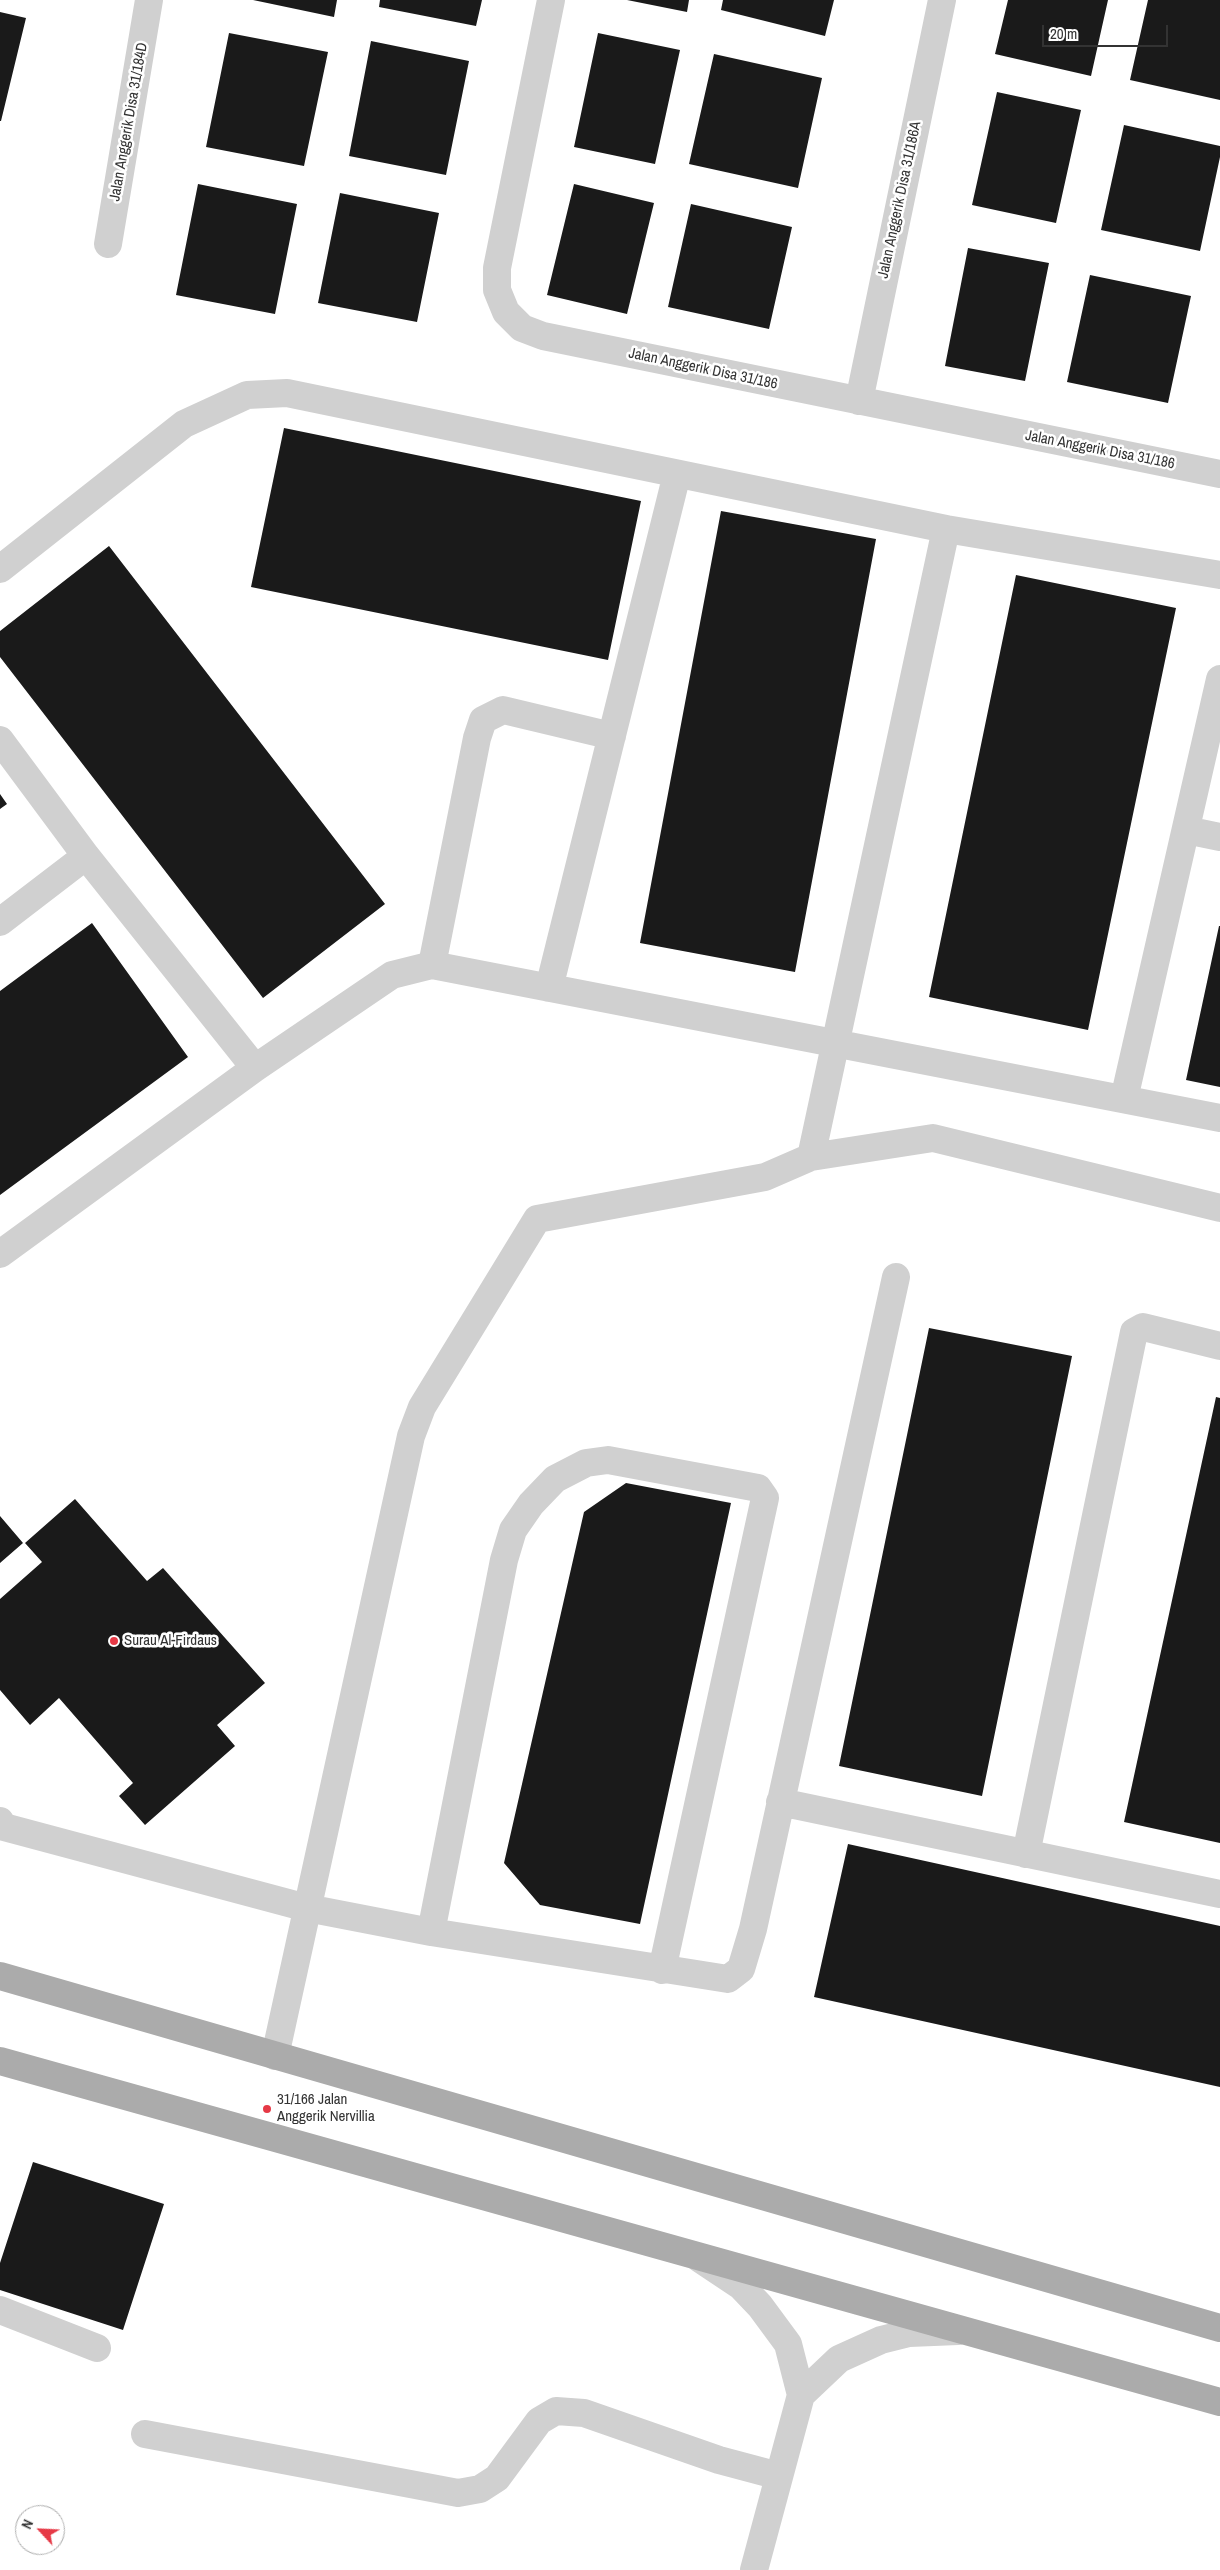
<!DOCTYPE html>
<html>
<head>
<meta charset="utf-8">
<style>
  body { margin:0 }
  #map { position:relative; width:1220px; height:2570px; overflow:hidden; background:#fff; font-family:"Archivo Narrow",sans-serif }
  canvas { display:block }
  .north { position:absolute; left:15px; top:2505px; width:50px; height:50px; box-sizing:border-box; background:#fff; border:1px solid #adadad; border-radius:50%; rotate:295deg; font-size:14px; font-weight:700; line-height:20px; text-align:center; color:#333 }
  .north::after { content:''; display:block; margin:auto; width:18px; height:22px; background:#e63946; clip-path:polygon(50% 0,100% 100%,50% 72%,0 100%) }
  .scale { position:absolute; left:1042px; top:25px; width:126px; height:22px; box-sizing:border-box; border:2px solid #333; border-top:0; padding-left:6px; font-size:15px; line-height:18px; white-space:nowrap; color:#333; -webkit-text-stroke:4px #fff; paint-order:stroke }
</style>
</head>
<body>
<div id="map">
<canvas width="1220" height="2570"></canvas>
<div class="north">N</div>
<div class="scale">20 m</div>
</div>
<script>
const context = document.querySelector('canvas').getContext('2d');
context.lineJoin = 'round';
function paint(path, color) {
  context.fillStyle = color;
  context.fill(path, 'evenodd');
}
function toPath(rows) {
  const path = new Path2D();
  for (const r of rows) {
    path.moveTo(r[0], r[1]);
    for (let i = 2; i < r.length; i += 2) path.lineTo(r[i], r[i + 1]);
  }
  return path;
}
function strokePath(path, color, width, dash) {
  context.strokeStyle = color;
  context.lineWidth = width;
  context.lineCap = dash ? 'butt' : 'round';
  context.setLineDash(dash || []);
  context.stroke(path);
}
function label(font, color, halo, rows, align = 'center') {
  context.font = font + ' "Archivo Narrow",sans-serif';
  context.lineWidth = 5;
  context.setLineDash([]);
  context.textBaseline = 'middle';
  context.strokeStyle = halo;
  context.fillStyle = color;
  for (const [text, x, y, turn = 0] of rows) {
    context.save();
    context.translate(x, y);
    context.rotate((+turn || 0) * Math.PI / 180);
    context.textAlign = isNaN(turn) ? turn : align;
    if (halo) context.strokeText(text, 0, 0);
    context.fillText(text, 0, 0);
    context.restore();
  }
}
paint(toPath([
  [253,0,337,0,334,17],
  [380,0,482,0,476,26,379,7],
  [627,0,689,0,687,12],
  [723,0,834,0,825,36,721,10],
  [1008,0,1108,0,1091,76,995,54],
  [1148,0,1220,0,1220,100,1130,80],
  [0,12,26,18,1,121,0,121],
  [229,33,328,52,304,166,206,147],
  [598,33,680,50,655,164,574,147],
  [371,41,469,61,446,175,349,156],
  [714,54,822,78,798,188,689,164],
  [997,92,1081,110,1056,223,972,205],
  [1124,125,1220,146,1220,157,1200,251,1101,230],
  [198,184,297,204,275,314,176,295],
  [574,184,654,203,627,314,547,295],
  [340,193,439,213,417,322,318,303],
  [691,204,792,227,769,329,668,307],
  [968,248,1049,263,1025,381,945,366],
  [1090,275,1191,296,1168,403,1067,382],
  [284,428,641,501,608,660,251,587],
  [721,511,876,539,795,972,640,943],
  [109,546,385,904,263,998,0,657,0,631],
  [1016,575,1176,608,1088,1030,929,997],
  [0,794,7,804,0,809],
  [92,923,188,1057,0,1195,0,991],
  [1219,926,1220,926,1220,1087,1186,1080],
  [929,1328,1072,1356,982,1796,839,1766],
  [1216,1397,1220,1398,1220,1843,1124,1822],
  [626,1483,731,1503,640,1924,540,1905,504,1863,584,1512],
  [75,1499,147,1581,163,1568,265,1683,217,1725,235,1746,145,1825,119,1796,133,1783,59,1698,30,1725,0,1690,0,1599,42,1562,25,1543],
  [0,1516,23,1543,0,1563],
  [848,1844,1220,1926,1220,2087,814,1997],
  [33,2162,164,2204,123,2330,0,2290,0,2263]
]), '#1a1a1a');
strokePath(toPath([
  [551,0,497,268,497,290,506,312,522,328,543,336,1220,474],
  [108,244,149,0],
  [859,401,942,0],
  [0,569,184,424,247,395,287,393,946,529,1220,575],
  [0,740,86,856,255,1068],
  [1186,830,1220,837],
  [0,922,86,856],
  [432,965,477,738,483,720,503,710,612,736],
  [549,988,677,474],
  [1124,1099,1220,679],
  [811,1157,946,529],
  [0,1254,255,1068,392,975,432,965,1220,1118],
  [780,1802,1220,1894],
  [0,1821,4,1827,307,1908,431,1932,728,1979,741,1969,753,1929,896,1277],
  [1026,1854,1134,1332,1143,1327,1220,1346],
  [431,1932,504,1560,513,1530,531,1504,555,1479,586,1463,608,1460,758,1488,765,1498,662,1970],
  [275,2056,411,1436,422,1407,537,1219,765,1177,811,1157,933,1138,1220,1208],
  [699,2258,741,2286,760,2306,788,2344,801,2395,754,2570],
  [0,2310,97,2348],
  [801,2395,839,2359,881,2340,909,2333,958,2331],
  [145,2434,458,2493,480,2489,497,2478,539,2421,556,2411,584,2413,719,2460,779,2476]
]), '#d0d0d0', 28);
strokePath(toPath([
  [0,1976,1220,2328],
  [0,2061,1220,2402]
]), '#ababab', 28);
for (const [x, y, r, color] of [
  [114,1641,5,"#e63946"],
  [267,2109,5,"#e63946"]
]) {
  const dot = new Path2D();
  dot.arc(x, y, r, 0, 2 * Math.PI);
  context.fillStyle = color;
  context.fill(dot);
  strokePath(dot, '#fff', 2);
}
label('15px', '#333', '#fff', [
  ["Jalan Anggerik Disa 31/184D",129,122,-80],
  ["Jalan Anggerik Disa 31/186A",900,200,-78],
  ["Jalan Anggerik Disa 31/186",703,369,12],
  ["Jalan Anggerik Disa 31/186",1100,450,11]
]);
label('15px', '#333', '#fff', [
  ["Surau Al-Firdaus",124,1641],
  ["31/166 Jalan",277,2100],
  ["Anggerik Nervillia",277,2117]
], 'left');
</script>
</body>
</html>
